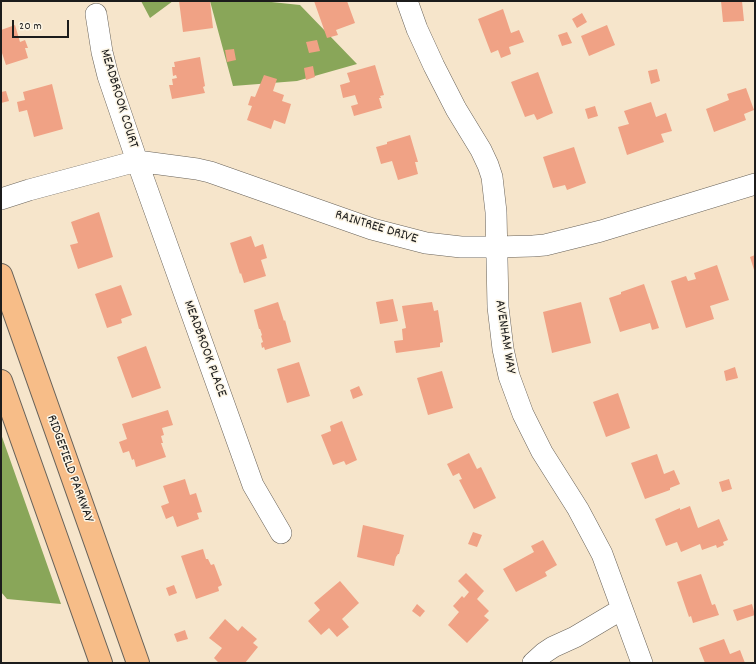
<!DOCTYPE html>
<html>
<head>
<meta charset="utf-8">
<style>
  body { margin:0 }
  #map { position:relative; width:756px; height:664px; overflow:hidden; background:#f6e5cb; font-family:Dekko,sans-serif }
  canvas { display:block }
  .frame { position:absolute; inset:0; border:2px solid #1c1c1c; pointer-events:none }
  .scale { position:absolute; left:12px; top:20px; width:57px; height:18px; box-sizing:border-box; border:2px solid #1c1c1c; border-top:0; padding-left:5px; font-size:12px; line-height:14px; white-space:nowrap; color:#1c1c1c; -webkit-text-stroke:3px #fcf5e5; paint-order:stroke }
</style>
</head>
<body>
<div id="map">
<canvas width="756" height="664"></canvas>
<div class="frame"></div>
<div class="scale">20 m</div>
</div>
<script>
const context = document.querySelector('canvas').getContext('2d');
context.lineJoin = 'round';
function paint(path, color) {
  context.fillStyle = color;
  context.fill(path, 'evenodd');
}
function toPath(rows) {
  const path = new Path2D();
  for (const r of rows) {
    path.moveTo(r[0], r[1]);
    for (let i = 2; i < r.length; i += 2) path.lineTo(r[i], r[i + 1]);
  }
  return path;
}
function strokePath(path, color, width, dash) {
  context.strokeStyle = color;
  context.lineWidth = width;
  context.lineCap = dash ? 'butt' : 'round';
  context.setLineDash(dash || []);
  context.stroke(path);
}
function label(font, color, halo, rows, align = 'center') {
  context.font = font + ' Dekko,sans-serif';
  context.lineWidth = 3;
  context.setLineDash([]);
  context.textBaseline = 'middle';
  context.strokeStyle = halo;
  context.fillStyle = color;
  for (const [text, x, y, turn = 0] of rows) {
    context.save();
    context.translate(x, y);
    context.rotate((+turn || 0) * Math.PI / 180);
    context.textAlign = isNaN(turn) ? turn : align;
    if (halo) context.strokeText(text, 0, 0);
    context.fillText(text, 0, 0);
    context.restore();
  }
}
paint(toPath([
  [141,1,173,1,150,18],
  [210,1,262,1,300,5,357,64,297,81,233,86],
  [1,434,61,604,7,599,1,592]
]), '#89a659');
paint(toPath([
  [179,1,210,1,213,28,183,32],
  [314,1,347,1,355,23,336,30,338,35,327,38],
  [721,1,742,1,744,21,723,22],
  [503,9,511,33,519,30,524,42,509,47,511,54,501,58,498,50,491,53,478,19],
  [582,13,587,22,577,28,572,19],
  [15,25,20,42,25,40,28,48,25,48,28,58,6,65,1,50,1,30],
  [607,25,615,45,589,56,581,36],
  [567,32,572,43,562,46,558,35],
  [317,40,320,51,309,53,306,42],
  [234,49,236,60,227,62,225,50],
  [200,57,205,86,203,87,205,93,172,99,169,85,173,85,172,79,177,78,176,75,173,76,172,67,175,67,174,62],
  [375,65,384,95,380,96,381,98,379,98,382,108,354,116,351,106,358,104,355,95,343,98,340,85,350,82,347,73],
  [313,66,315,77,306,80,304,68],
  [657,69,660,81,651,84,648,71],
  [538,72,553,113,537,120,534,114,525,117,511,82],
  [264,75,277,79,273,91,284,95,282,101,291,104,285,124,274,120,271,129,247,120,252,106,248,105,251,96,255,97],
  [52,84,63,129,34,137,27,110,19,112,17,102,25,100,23,92],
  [746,88,754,110,744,114,746,120,714,132,706,109,729,100,727,94],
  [6,91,9,101,1,103,1,92],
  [651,102,656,117,666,113,672,131,661,134,664,142,627,155,618,127,629,124,624,111],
  [595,106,598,116,588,119,585,109],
  [410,135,418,162,415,162,418,174,398,180,392,161,381,164,376,147,387,144,387,142],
  [574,147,586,183,567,190,565,185,553,188,543,157],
  [99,212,113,257,78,269,70,245,78,243,71,222],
  [251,236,255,247,263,244,267,258,261,260,266,276,244,283,241,273,240,274,230,243],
  [755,255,755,273,750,257],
  [717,265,729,300,710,306,714,319,686,328,671,281,686,276,688,281,696,279,694,273],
  [644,284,659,328,652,330,650,323,620,332,609,298,621,294,621,292],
  [121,285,132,315,121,319,122,323,107,328,95,294],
  [393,299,398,321,380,324,376,302],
  [278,302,284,321,285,320,291,342,265,350,264,347,262,348,261,343,263,342,261,336,262,335,260,329,259,329,254,310],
  [432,302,434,311,438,310,443,342,440,343,440,347,396,353,394,341,403,340,402,329,406,328,402,306],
  [581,302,591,343,552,353,543,312],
  [146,346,161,388,132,398,117,357],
  [299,362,310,396,287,403,277,369],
  [735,367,738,378,726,381,724,371],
  [442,371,453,408,428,415,417,378],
  [359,386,363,395,353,399,350,390],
  [618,393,630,428,606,437,593,402],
  [168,410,173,425,162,428,164,435,161,436,163,443,161,443,166,457,136,467,134,459,132,460,129,451,123,453,119,442,127,439,122,424],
  [342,421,357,460,346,465,344,461,333,465,321,435,331,431,330,426],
  [469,453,477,469,481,467,496,498,474,509,459,480,462,479,459,473,453,476,447,464],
  [657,454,664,474,674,470,680,484,670,488,670,490,645,499,631,463],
  [185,479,190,495,196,493,202,512,197,513,199,519,177,527,173,516,166,519,161,506,169,503,163,486],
  [729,479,732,489,722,492,719,482],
  [690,506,698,528,719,519,728,540,723,542,724,545,717,548,716,545,702,550,700,544,681,552,677,542,666,546,655,519,680,508,680,510],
  [363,525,404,535,399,554,398,554,396,557,394,566,357,557],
  [473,532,482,535,477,547,468,544],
  [543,540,557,565,545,572,547,576,516,592,503,569,534,552,531,546],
  [203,549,206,559,208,559,211,565,214,564,222,585,218,587,219,591,196,599,181,556],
  [466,573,484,591,477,599,489,611,484,616,489,620,467,643,448,625,459,612,453,606,462,596,464,598,469,592,458,581],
  [701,574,712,605,715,604,719,615,693,623,691,616,689,617,677,582],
  [340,581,359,603,342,619,349,627,337,637,329,628,321,635,308,621,320,610,314,603],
  [174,585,177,593,169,596,166,588],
  [417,604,425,611,420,617,412,611],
  [752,604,755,615,737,621,733,610],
  [225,619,238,631,242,626,257,639,253,643,258,647,245,663,219,663,214,658,222,648,209,638],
  [185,630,188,639,177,642,174,634],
  [724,639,730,654,740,650,745,663,705,663,699,648]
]), '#f0a285');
const minor = toPath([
  [407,1,417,29,434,66,456,109,481,150,488,165,492,177,496,212,498,307,503,349,509,376,523,414,542,452,578,509,602,554,642,663],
  [96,14,102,52,108,76,137,161,253,485,281,533],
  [1,199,29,190,137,161,197,169,210,172,372,229,426,243,461,247,496,247,533,246,545,245,601,231,755,184],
  [533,663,544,653,553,647,575,637,622,609]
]);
const major = toPath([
  [1,275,138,663],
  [1,381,101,663]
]);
strokePath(minor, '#686259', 22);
strokePath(major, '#686259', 24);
strokePath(minor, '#fff', 21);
strokePath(major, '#f7bd88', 22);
label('14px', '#1c1c1c', '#fcf5e5', [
  ["MEADBROOK COURT",118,99,73],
  ["RAINTREE DRIVE",376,228,17],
  ["AVENHAM WAY",504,337,81],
  ["MEADBROOK PLACE",204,349,70],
  ["RIDGEFIELD PARKWAY",69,469,70]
]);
</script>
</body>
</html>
